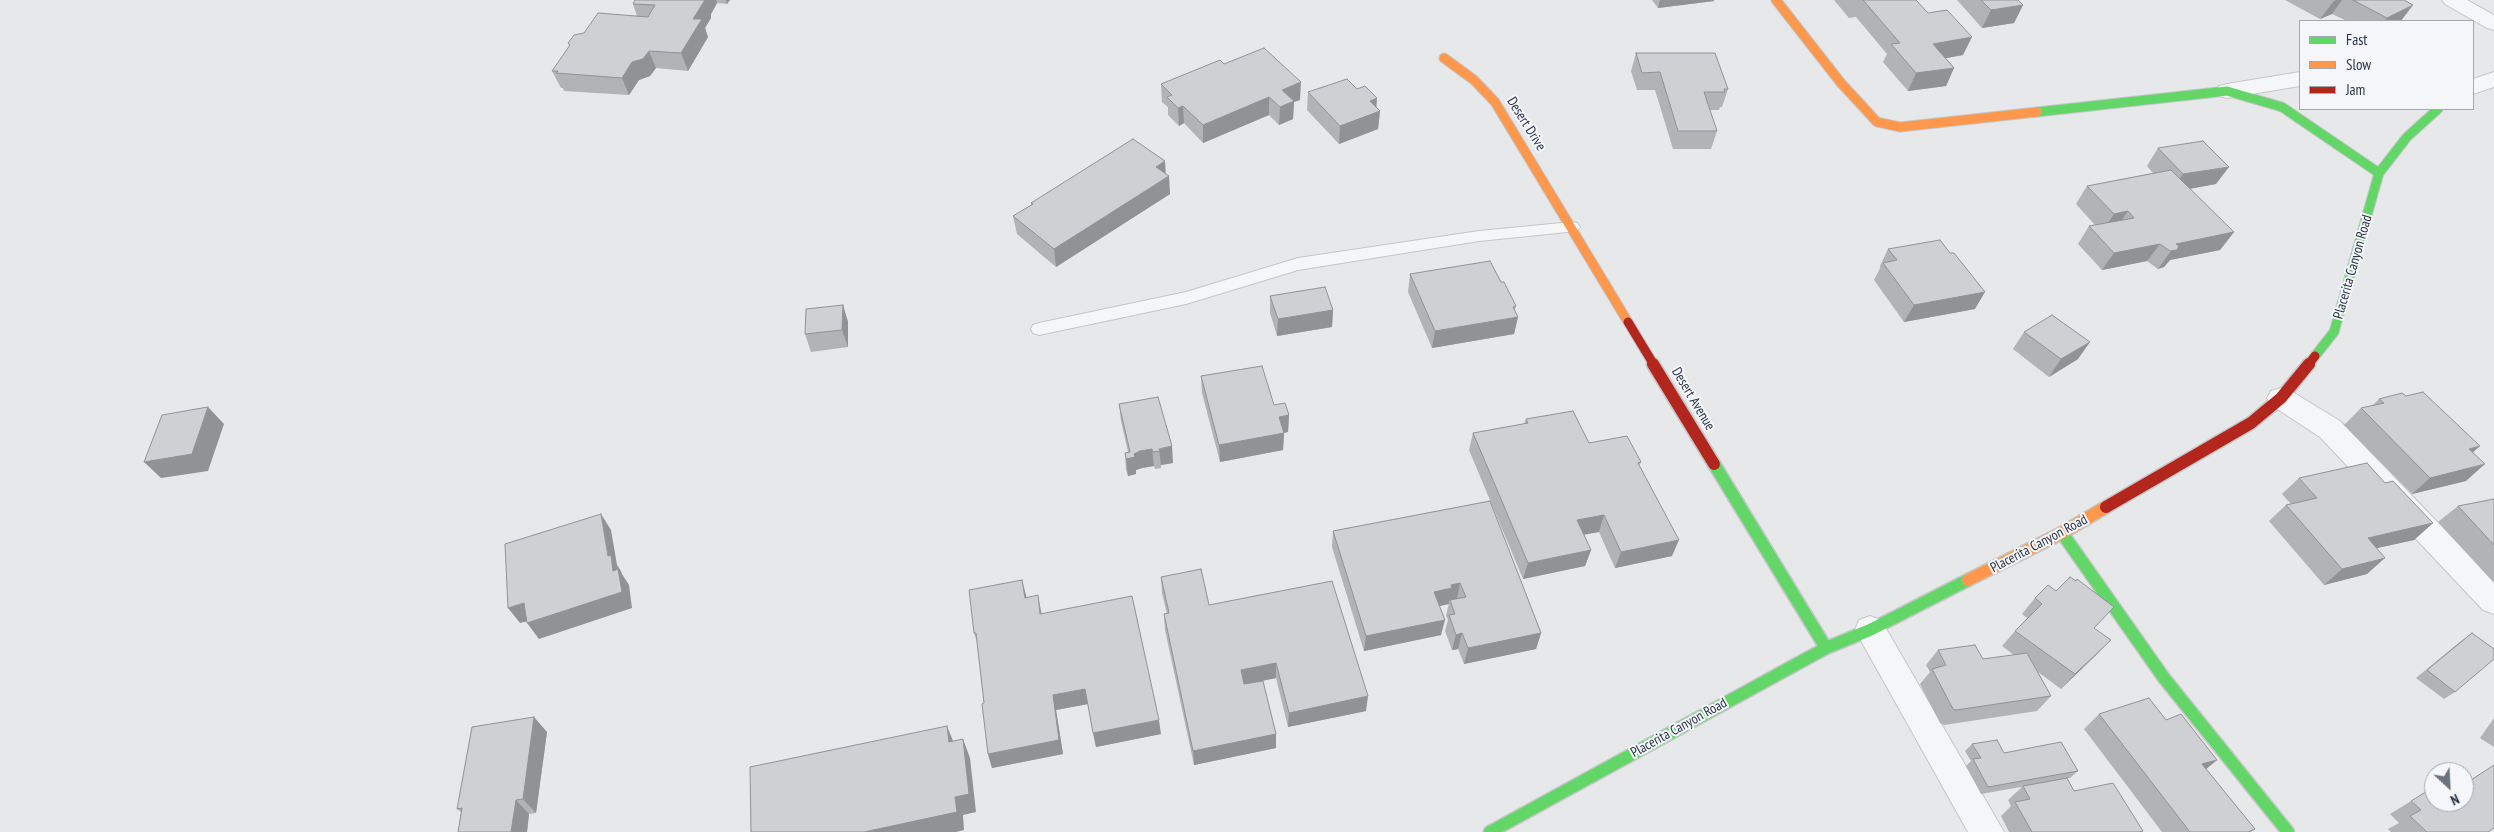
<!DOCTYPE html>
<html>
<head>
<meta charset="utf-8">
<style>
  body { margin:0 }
  #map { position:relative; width:2494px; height:832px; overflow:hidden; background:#e6e8ea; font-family:"PT Sans Narrow",sans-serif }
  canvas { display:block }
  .legend { position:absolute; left:2299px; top:20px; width:175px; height:90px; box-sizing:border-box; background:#f4f6f9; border:1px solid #a4a8b1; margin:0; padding:6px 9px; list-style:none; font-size:15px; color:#2b3445 }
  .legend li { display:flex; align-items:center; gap:10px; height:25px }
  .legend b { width:25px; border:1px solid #a4a8b1 }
  .north { position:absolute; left:2424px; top:762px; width:50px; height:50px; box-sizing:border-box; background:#f4f6f9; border:1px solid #a4a8b1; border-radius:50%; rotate:155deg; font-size:14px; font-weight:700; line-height:20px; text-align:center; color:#2b3445 }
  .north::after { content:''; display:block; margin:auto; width:18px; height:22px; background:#6c737f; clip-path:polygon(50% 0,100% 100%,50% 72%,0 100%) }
</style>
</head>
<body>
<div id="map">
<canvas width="2494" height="832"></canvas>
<ul class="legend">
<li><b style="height:6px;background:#63d668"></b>Fast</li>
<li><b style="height:6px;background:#ff974d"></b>Slow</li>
<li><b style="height:6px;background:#b3261e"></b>Jam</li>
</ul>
<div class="north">N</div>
</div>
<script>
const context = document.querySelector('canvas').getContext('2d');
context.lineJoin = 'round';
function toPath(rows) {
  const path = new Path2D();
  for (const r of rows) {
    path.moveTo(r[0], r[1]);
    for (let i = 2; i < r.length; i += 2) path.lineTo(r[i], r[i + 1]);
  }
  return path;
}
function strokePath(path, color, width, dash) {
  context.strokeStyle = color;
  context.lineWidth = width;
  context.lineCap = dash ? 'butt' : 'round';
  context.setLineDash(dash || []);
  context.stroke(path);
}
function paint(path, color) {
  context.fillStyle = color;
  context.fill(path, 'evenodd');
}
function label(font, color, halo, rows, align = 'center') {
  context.font = font + ' "PT Sans Narrow",sans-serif';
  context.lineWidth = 4;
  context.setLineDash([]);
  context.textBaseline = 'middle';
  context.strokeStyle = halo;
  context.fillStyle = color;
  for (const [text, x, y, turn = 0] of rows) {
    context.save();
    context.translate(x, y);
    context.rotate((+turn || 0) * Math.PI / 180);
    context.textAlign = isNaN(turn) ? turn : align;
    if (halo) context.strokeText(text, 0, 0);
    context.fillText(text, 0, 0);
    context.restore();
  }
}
const lane = toPath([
  [1572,222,1577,223,1580,227,1577,231,1479,241,1298,270,1186,304,1039,335,1033,333,1031,329,1033,325,1039,323,1186,292,1298,258,1479,231,1572,222]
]);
const street = toPath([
  [2442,0,2467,0,2494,15,2494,30,2487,28,2445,4,2442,0],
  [2300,72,2300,86,2227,98,2219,96,2216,91,2219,86,2227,84,2300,72],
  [2494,72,2494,87,2473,94,2473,79,2494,72],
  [2281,388,2291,391,2340,421,2494,581,2494,614,2483,610,2320,437,2271,405,2267,398,2271,391,2281,388],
  [1870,616,1881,620,2004,832,1968,832,1855,630,1859,620,1870,616]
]);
const fastFar1 = toPath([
  [2037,112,2227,91,2282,107,2379,173],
  [2315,356,2334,332,2379,173,2407,137,2438,109]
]);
const fast = toPath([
  [1714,464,1826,648],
  [2062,533,2164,678,2288,832],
  [1490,832,1826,648,1870,630,1968,580]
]);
const slowFar1 = toPath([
  [1776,0,1841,83,1877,122,1900,127,2037,112],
  [1444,58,1474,80,1495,102,1628,322]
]);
const slow = toPath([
  [1968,580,2062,533,2106,507]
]);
const jamFar1 = toPath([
  [1628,322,1654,365],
  [2308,365,2315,356]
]);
const jam = toPath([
  [1653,364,1714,464],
  [2106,507,2251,423,2281,398,2309,364]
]);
strokePath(lane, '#c4c6c8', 2);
strokePath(street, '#c4c6c8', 2);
strokePath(fastFar1, '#c4c6c8', 11);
strokePath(fast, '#c4c6c8', 15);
strokePath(slowFar1, '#c4c6c8', 11);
strokePath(slow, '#c4c6c8', 15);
strokePath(jamFar1, '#c4c6c8', 11);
strokePath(jam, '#c4c6c8', 15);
paint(lane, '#f5f6f7');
paint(street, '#f5f6f7');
strokePath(fastFar1, '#63d668', 9);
strokePath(fast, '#63d668', 12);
strokePath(slowFar1, '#ff974d', 9);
strokePath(slow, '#ff974d', 12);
strokePath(jamFar1, '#b3261e', 9);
strokePath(jam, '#b3261e', 12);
paint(toPath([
  [635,0,730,0,727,4,717,3,711,14,711,18,705,28,708,37,688,71,656,68,650,76,639,80,629,95,564,91,563,88,561,88,552,71,570,46,568,43,584,33,637,16,633,4],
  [1652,0,1714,0,1714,1,1658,8],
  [1834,0,1916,0,1963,55,1946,58,1954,68,1946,86,1908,91,1883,62,1887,54,1856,17,1849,18],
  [1957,0,2018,0,2023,5,2014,23,1982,28],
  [2285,0,2404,0,2401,21,2347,21,2332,14,2320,19],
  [1636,53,1728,89,1722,107,1720,107,1719,110,1710,110,1717,131,1711,149,1673,149,1655,90,1637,90,1631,71],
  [1224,64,1300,100,1294,102,1293,119,1279,125,1269,115,1203,143,1184,123,1179,126,1168,115,1168,107,1162,102,1161,84],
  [1357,89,1380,111,1378,129,1339,144,1307,110,1308,92],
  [2158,148,2216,184,2190,189,2234,232,2220,250,2170,260,2164,267,2158,269,2147,261,2102,270,2078,244,2089,226,2095,225,2076,204,2087,186,2153,173,2147,166],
  [1166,174,1170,194,1056,267,1017,234,1013,216,1031,205,1031,203],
  [1888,249,1950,253,1975,309,1904,322,1874,280,1880,268,1880,266],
  [1410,274,1501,282,1516,306,1515,310,1518,317,1514,334,1432,348,1408,292],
  [1270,296,1333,310,1332,327,1277,336,1270,313],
  [843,305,848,322,848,347,811,352,805,334],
  [2024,332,2078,359,2049,377,2013,349],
  [1201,376,1274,405,1289,415,1288,432,1284,433,1283,450,1220,462,1202,393],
  [2379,399,2473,452,2466,481,2412,494,2344,425,2361,408,2372,406],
  [1119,404,1173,463,1161,465,1161,468,1155,469,1154,466,1142,468,1136,470,1136,474,1128,476,1126,470,1125,453,1128,452,1121,421],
  [1526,419,1641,462,1639,466,1672,556,1615,568,1599,532,1584,534,1591,550,1585,566,1523,579,1469,450,1473,433,1524,424],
  [2299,478,2385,483,2433,523,2414,540,2377,548,2367,574,2324,585,2269,521,2286,505,2291,504,2282,494],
  [2494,499,2494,583,2438,522,2458,506],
  [1490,501,1541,633,1536,649,1464,664,1458,649,1452,650,1445,631,1448,620,1446,615,1450,600,1449,604,1439,606,1441,635,1364,651,1332,547,1333,531],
  [1161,577,1209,605,1366,711,1288,727,1276,678,1247,684,1276,734,1276,748,1194,765,1165,630,1164,614,1167,614,1162,593],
  [2076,581,2094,628,2096,655,2061,689,2038,672,2051,696,2037,711,1944,725,1940,723,1920,684,1930,672,1926,665,1938,650,1983,659,2014,655,2002,646,2015,631,2027,618,2022,614,2035,598,2056,591],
  [1026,597,1041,613,1161,734,1096,747,1088,704,1056,710,1063,754,992,768,988,754,984,703,978,645,974,633],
  [2472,633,2455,692,2444,699,2416,678,2461,641],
  [2099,714,2166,720,2217,760,2206,769,2255,829,2251,832,2162,832,2084,729],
  [2494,718,2494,747,2480,738],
  [547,732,536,813,529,814,527,832,458,832,461,812,457,809],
  [1972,744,2004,753,2078,771,2070,778,2067,778,2074,791,2143,831,2142,832,2009,832,2001,816,2011,806,2008,800,2023,786,2032,785,1981,794,1966,766,1971,761,1965,751],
  [2434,787,2488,832,2391,832,2388,829,2399,823,2390,814]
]), '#b1b3b5');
paint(toPath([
  [705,0,716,0,717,3,711,14,711,18,705,28,708,37,688,71,681,53,693,19],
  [726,0,730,0,727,4],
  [1660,0,1714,0,1714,1,1658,8],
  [2336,0,2342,0,2332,14,2320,19,2333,2],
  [2023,5,2014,23,1982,28,1991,10],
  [2413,5,2401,21,2384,21,2387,18],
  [1972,37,1963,55,1925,62,1933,44],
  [649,51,656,68,650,76,639,80,629,95,622,78,632,62],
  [1954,68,1946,86,1908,91,1916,73],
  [1301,82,1300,100,1294,102,1293,119,1279,125,1280,107,1282,90],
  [1269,97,1269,115,1203,143,1203,125],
  [1377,98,1376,113,1380,111,1378,129,1339,144,1340,126,1370,101],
  [1183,106,1184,123,1179,126,1178,108],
  [1165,161,1166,178,1169,176,1170,194,1056,267,1054,249,1156,167],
  [2229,167,2216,184,2171,192,2183,174],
  [2128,211,2116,229,2102,232,2114,214],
  [2234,232,2220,250,2170,260,2164,267,2158,269,2176,244],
  [2160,244,2147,261,2102,270,2114,253],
  [1985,292,1975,309,1904,322,1914,305],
  [843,305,848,322,848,347,842,330],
  [1333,310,1332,327,1277,336,1278,319],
  [1518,317,1514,334,1432,348,1435,331],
  [2090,342,2078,359,2049,377,2061,359],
  [208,407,224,424,208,471,161,478,144,462],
  [1289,415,1288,432,1278,434,1279,417],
  [1284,433,1283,450,1220,462,1219,445],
  [1172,446,1173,463,1161,465,1159,449],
  [2480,446,2461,463,2469,449],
  [1152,449,1154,466,1142,468,1136,470,1136,474,1128,476,1126,459,1134,454,1140,451],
  [2485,464,2466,481,2412,494,2430,478],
  [601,514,611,530,617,565,621,571,622,574,629,585,632,608,539,639,527,623,608,556],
  [1604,515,1599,532,1572,537,1577,520],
  [2433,523,2414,540,2350,554,2368,538],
  [1679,540,1672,556,1615,568,1621,552],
  [1591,550,1585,566,1523,579,1528,563],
  [2385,558,2367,574,2324,585,2342,569],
  [1022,580,1026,595,1028,613,1025,598],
  [1460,583,1457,599,1449,600,1449,604,1431,608,1434,592,1451,585],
  [1038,595,1041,611,1044,629,1040,614],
  [524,603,536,619,520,623,508,608],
  [1445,620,1441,635,1364,651,1366,636],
  [1462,633,1458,649,1452,650,1456,635],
  [1541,633,1536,649,1464,664,1468,648],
  [2111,640,2096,655,2061,689,2075,674],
  [1276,663,1276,678,1241,685,1241,670],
  [1085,689,1088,704,1056,710,1063,754,992,768,988,754,1053,695],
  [1368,696,1366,711,1288,727,1289,713],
  [534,717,547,732,536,813,523,799],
  [1159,720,1161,734,1096,747,1093,733],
  [947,726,955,746,949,742],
  [1276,734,1276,748,1194,765,1193,751],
  [963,739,970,758,976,812,963,815,964,830,956,832,864,832,955,797],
  [2217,760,2200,774,2202,764],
  [516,800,529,814,527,832,511,832]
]), '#909294');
const building = toPath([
  [635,0,705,0,693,19,702,19,681,53,649,51,643,59,632,62,622,78,556,73,558,71,552,71,570,45,568,43,574,35,584,33,598,13,648,17,655,5,633,4,635,0],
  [1863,0,1916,0,1928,13,1947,10,1972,37,1933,44,1954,68,1916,73,1891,44,1900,43,1863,0],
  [1981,0,2018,0,2023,5,1991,10,1981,0],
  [2353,0,2404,0,2413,5,2387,18,2353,0],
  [1264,48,1301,82,1282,90,1294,101,1280,107,1269,97,1203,125,1183,106,1178,108,1167,97,1172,95,1161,84,1220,60,1224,64,1264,48],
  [1636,53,1715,53,1728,89,1724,89,1725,92,1704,92,1717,131,1678,131,1660,72,1642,73,1636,53],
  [1347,79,1357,89,1365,86,1377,98,1370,101,1380,111,1340,126,1308,92,1347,79],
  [1133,139,1165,161,1156,167,1169,176,1054,249,1013,216,1033,204,1031,203,1133,139],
  [2203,141,2229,167,2183,174,2158,148,2203,141],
  [2171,170,2234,232,2176,244,2179,246,2177,250,2170,251,2160,244,2114,253,2089,226,2134,218,2128,211,2114,214,2087,186,2171,170],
  [1940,240,1950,253,1954,253,1985,292,1914,305,1883,263,1897,260,1888,249,1940,240],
  [1490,261,1501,282,1504,282,1516,306,1513,307,1518,317,1435,331,1410,274,1490,261],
  [1325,287,1333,310,1278,319,1270,296,1325,287],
  [843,305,842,330,805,334,806,309,843,305],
  [2052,315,2090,342,2061,359,2024,332,2052,315],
  [1262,366,1274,405,1285,403,1289,415,1279,417,1284,433,1219,445,1201,376,1262,366],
  [2423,392,2480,446,2469,449,2485,464,2430,478,2361,408,2384,403,2379,399,2402,393,2406,396,2423,392],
  [1158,397,1172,446,1159,449,1160,451,1153,452,1152,449,1140,451,1134,454,1135,457,1126,459,1125,453,1130,452,1119,404,1158,397],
  [208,407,192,454,144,462,162,415,208,407],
  [1573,411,1589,443,1627,436,1641,462,1638,463,1679,540,1621,552,1604,515,1577,520,1591,550,1528,563,1473,433,1528,423,1526,419,1573,411],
  [2367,463,2385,483,2393,481,2433,523,2368,538,2385,558,2342,569,2286,505,2317,498,2299,478,2367,463],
  [2494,499,2494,545,2458,506,2494,499],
  [1490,501,1541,633,1468,648,1462,633,1456,635,1449,615,1455,614,1450,600,1466,597,1460,583,1451,585,1452,588,1434,592,1445,620,1366,636,1333,531,1490,501],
  [601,514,608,556,611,555,613,571,618,569,622,592,527,623,524,603,508,608,505,544,601,514],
  [1201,569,1209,605,1332,581,1368,696,1289,713,1276,663,1241,670,1244,684,1263,681,1276,734,1193,751,1164,614,1169,613,1161,577,1201,569],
  [2070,577,2076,581,2077,579,2114,607,2094,628,2111,640,2075,674,2015,631,2042,604,2035,598,2048,585,2056,591,2070,577],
  [1022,580,1025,598,1038,595,1040,614,1132,596,1159,720,1093,733,1085,689,1053,695,1059,740,988,754,982,704,984,703,976,633,974,633,969,590,1022,580],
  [2472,633,2494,649,2494,659,2455,692,2427,670,2472,633],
  [1975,645,1983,659,2027,653,2051,696,1956,710,1953,709,1932,669,1946,665,1938,650,1975,645],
  [2149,698,2166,720,2181,714,2217,760,2202,764,2255,829,2248,832,2190,832,2099,714,2149,698],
  [534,717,523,799,516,800,511,832,458,832,462,808,457,809,472,727,534,717],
  [947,726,949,742,963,739,969,794,955,797,957,812,864,832,751,832,750,767,947,726],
  [1997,740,2004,753,2061,742,2078,771,1988,787,1973,759,1981,758,1972,744,1997,740],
  [2494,765,2494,828,2488,832,2427,832,2410,816,2421,810,2411,801,2434,787,2434,802,2464,802,2464,779,2468,782,2494,765],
  [2067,778,2074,791,2113,783,2143,831,2139,832,2032,832,2015,802,2030,799,2023,786,2067,778]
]);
paint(building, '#ced0d3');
strokePath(building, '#909294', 1);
label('14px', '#2b3445', '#f4f6f9', [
  ["Desert Drive",1526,124,58],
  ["Placerita Canyon Road",2353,267,-74],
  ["Desert Avenue",1693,399,59],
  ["Placerita Canyon Road",2039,544,-28],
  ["Placerita Canyon Road",1679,728,-29]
]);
</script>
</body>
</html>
